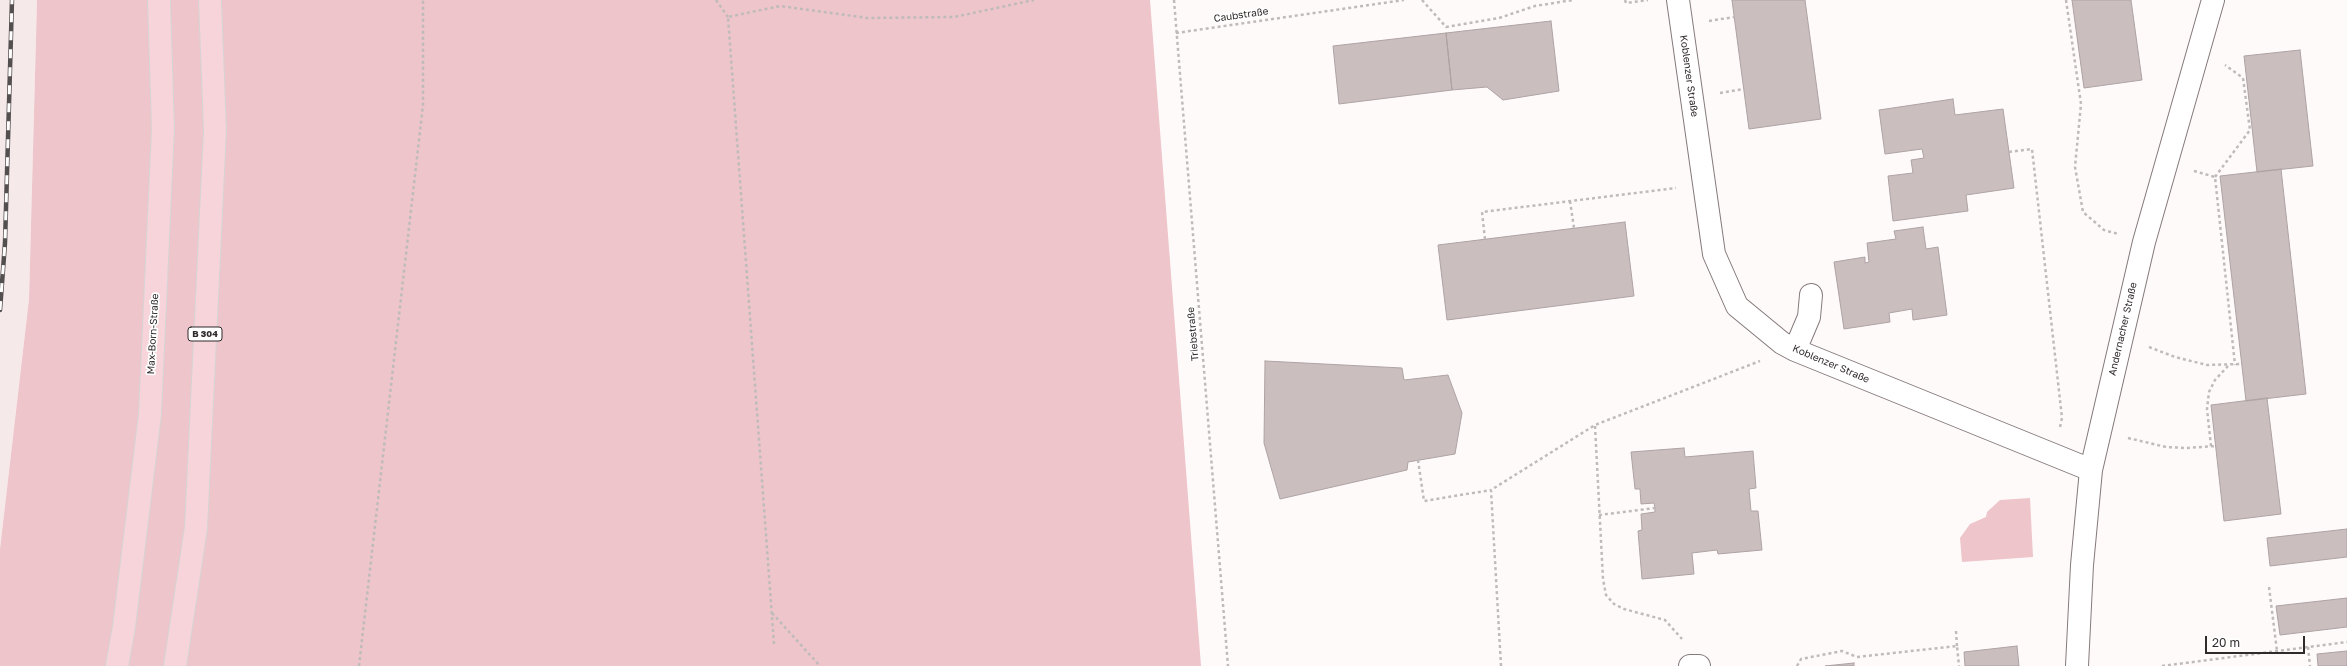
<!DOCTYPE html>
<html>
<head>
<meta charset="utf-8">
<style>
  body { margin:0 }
  #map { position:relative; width:2347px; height:666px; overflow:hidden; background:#fffafa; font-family:"Golos Text",sans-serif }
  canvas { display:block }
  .scale { position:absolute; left:2205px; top:636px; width:100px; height:18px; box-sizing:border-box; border:2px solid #2f2a2b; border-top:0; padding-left:5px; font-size:12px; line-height:14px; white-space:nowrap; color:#2f2a2b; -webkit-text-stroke:3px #fff; paint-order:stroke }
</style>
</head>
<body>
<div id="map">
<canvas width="2347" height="666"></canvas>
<div class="scale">20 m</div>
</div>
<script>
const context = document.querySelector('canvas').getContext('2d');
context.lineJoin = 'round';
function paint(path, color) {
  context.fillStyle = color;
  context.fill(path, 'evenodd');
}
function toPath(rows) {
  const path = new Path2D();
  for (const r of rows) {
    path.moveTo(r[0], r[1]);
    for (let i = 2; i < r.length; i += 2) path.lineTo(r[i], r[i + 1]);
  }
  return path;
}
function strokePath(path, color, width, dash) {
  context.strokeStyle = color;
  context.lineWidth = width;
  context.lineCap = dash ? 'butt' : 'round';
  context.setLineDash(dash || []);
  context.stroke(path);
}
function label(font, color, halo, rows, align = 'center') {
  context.font = font + ' "Golos Text",sans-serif';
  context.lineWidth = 3.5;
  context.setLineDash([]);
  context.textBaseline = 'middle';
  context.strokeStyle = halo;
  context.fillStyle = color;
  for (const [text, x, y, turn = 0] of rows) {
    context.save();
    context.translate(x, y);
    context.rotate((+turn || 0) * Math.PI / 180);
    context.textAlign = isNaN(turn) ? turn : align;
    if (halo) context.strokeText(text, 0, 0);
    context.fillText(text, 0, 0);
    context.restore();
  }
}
paint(toPath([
  [0,0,37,0,29,299,0,549]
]), '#f6e9ea');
paint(toPath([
  [37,0,1150,0,1201,666,0,666,0,549,29,299],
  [2030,498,2033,557,1962,562,1960,538,1970,524,1986,517,1987,512,2000,500]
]), '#edc5ca');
const building = toPath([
  [1732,0,1805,0,1821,119,1749,129,1732,0],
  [2072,0,2131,0,2142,80,2084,88,2072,0],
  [1551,21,1559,91,1503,100,1487,87,1452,90,1446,33,1551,21],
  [1446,33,1452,90,1339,104,1333,46,1446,33],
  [2300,50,2313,166,2257,172,2244,56,2300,50],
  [1953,99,1955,115,2003,109,2014,188,1966,195,1968,211,1893,221,1888,176,1913,173,1911,160,1924,158,1922,149,1885,154,1879,110,1953,99],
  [2281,169,2306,394,2246,401,2220,176,2281,169],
  [1625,222,1634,296,1447,320,1438,245,1625,222],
  [1923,227,1926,249,1938,247,1947,315,1913,320,1912,309,1889,313,1890,322,1844,329,1834,262,1865,257,1865,263,1869,262,1867,243,1896,239,1894,231,1923,227],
  [1265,361,1402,368,1404,380,1448,375,1462,413,1455,454,1408,462,1407,470,1280,499,1264,443,1265,361],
  [2267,398,2281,514,2224,521,2211,405,2267,398],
  [1684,448,1685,457,1753,451,1756,488,1749,489,1751,511,1758,511,1762,550,1718,554,1717,550,1692,553,1694,574,1642,579,1638,531,1642,530,1641,514,1655,512,1655,508,1654,503,1641,504,1640,489,1635,489,1631,452,1684,448],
  [2347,529,2347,557,2270,566,2267,538,2347,529],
  [2347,598,2347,627,2280,635,2276,606,2347,598],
  [2017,646,2019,666,1965,666,1964,652,2017,646],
  [2347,651,2347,666,2318,666,2317,654,2347,651],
  [1854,663,1854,666,1825,666,1854,663]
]);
paint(building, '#cabebf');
strokePath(building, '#aea3a4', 1);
const minor = toPath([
  [1678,0,1714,254,1737,306,1782,343,1795,350,2091,470],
  [1795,350,1809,317,1811,295],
  [1690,666,1699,666],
  [2077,666,2082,565,2091,470,2144,242,2213,0]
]);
const major = toPath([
  [117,666,124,627,150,414,163,129,159,0],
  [175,666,196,528,215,130,210,0]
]);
strokePath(minor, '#857a7b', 24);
strokePath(major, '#d5d4d5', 24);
strokePath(toPath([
  [716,0,728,17],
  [1174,0,1228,666],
  [1422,0,1446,27,1499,18,1535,6,1573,0],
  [1625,0,1626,3,1648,0],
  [2066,0,2081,104,2075,167,2083,212,2104,230,2118,234],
  [1709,21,1734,17],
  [1176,33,1404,0],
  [1720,93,1743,89],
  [2009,152,2032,149,2062,418,2060,427],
  [2194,171,2215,177,2235,365],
  [2215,177,2250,130,2243,78,2225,65],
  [1570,201,1574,228],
  [1485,239,1482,212,1676,188],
  [2149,347,2175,357,2207,365,2242,364],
  [1595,426,1603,579,1606,595,1614,604,1624,609,1665,620,1682,639],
  [2128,438,2166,447,2186,448,2216,446],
  [2211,446,2207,409,2209,392,2215,380,2228,366],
  [1418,460,1424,501,1491,490],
  [1599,515,1655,508],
  [2269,587,2277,651],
  [772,613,820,666],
  [1956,631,1957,646],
  [774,644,728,17,780,6,868,18,954,17,1034,0],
  [2308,647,2310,666],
  [359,666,423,105,423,0],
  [1501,666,1491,490,1595,425,1760,361],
  [1797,666,1801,659,1842,651,1857,657,1957,646,1959,666],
  [2162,666,2347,642]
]), '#c0bbbb', 2.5, [3, 3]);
strokePath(minor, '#fff', 22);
strokePath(major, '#f7d4d9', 22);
const rail = toPath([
  [0,310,5,243,12,0]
]);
strokePath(rail, '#544f4f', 4.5);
strokePath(rail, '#fff', 3, [9]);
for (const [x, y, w] of [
  [205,334,34]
]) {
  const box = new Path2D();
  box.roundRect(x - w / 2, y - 7, w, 14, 3);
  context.fillStyle = '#fff';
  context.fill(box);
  strokePath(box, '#2f2a2b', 1);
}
label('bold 9px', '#2f2a2b', null, [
  ["B 304",205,334]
]);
label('10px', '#2f2a2b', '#fff', [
  ["Caubstraße",1241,15,-8],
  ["Koblenzer Straße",1689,76,82],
  ["Andernacher Straße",2123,329,-77],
  ["Max-Born-Straße",153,334,-87],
  ["Triebstraße",1193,334,-95],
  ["Koblenzer Straße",1831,364,23]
]);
</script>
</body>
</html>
